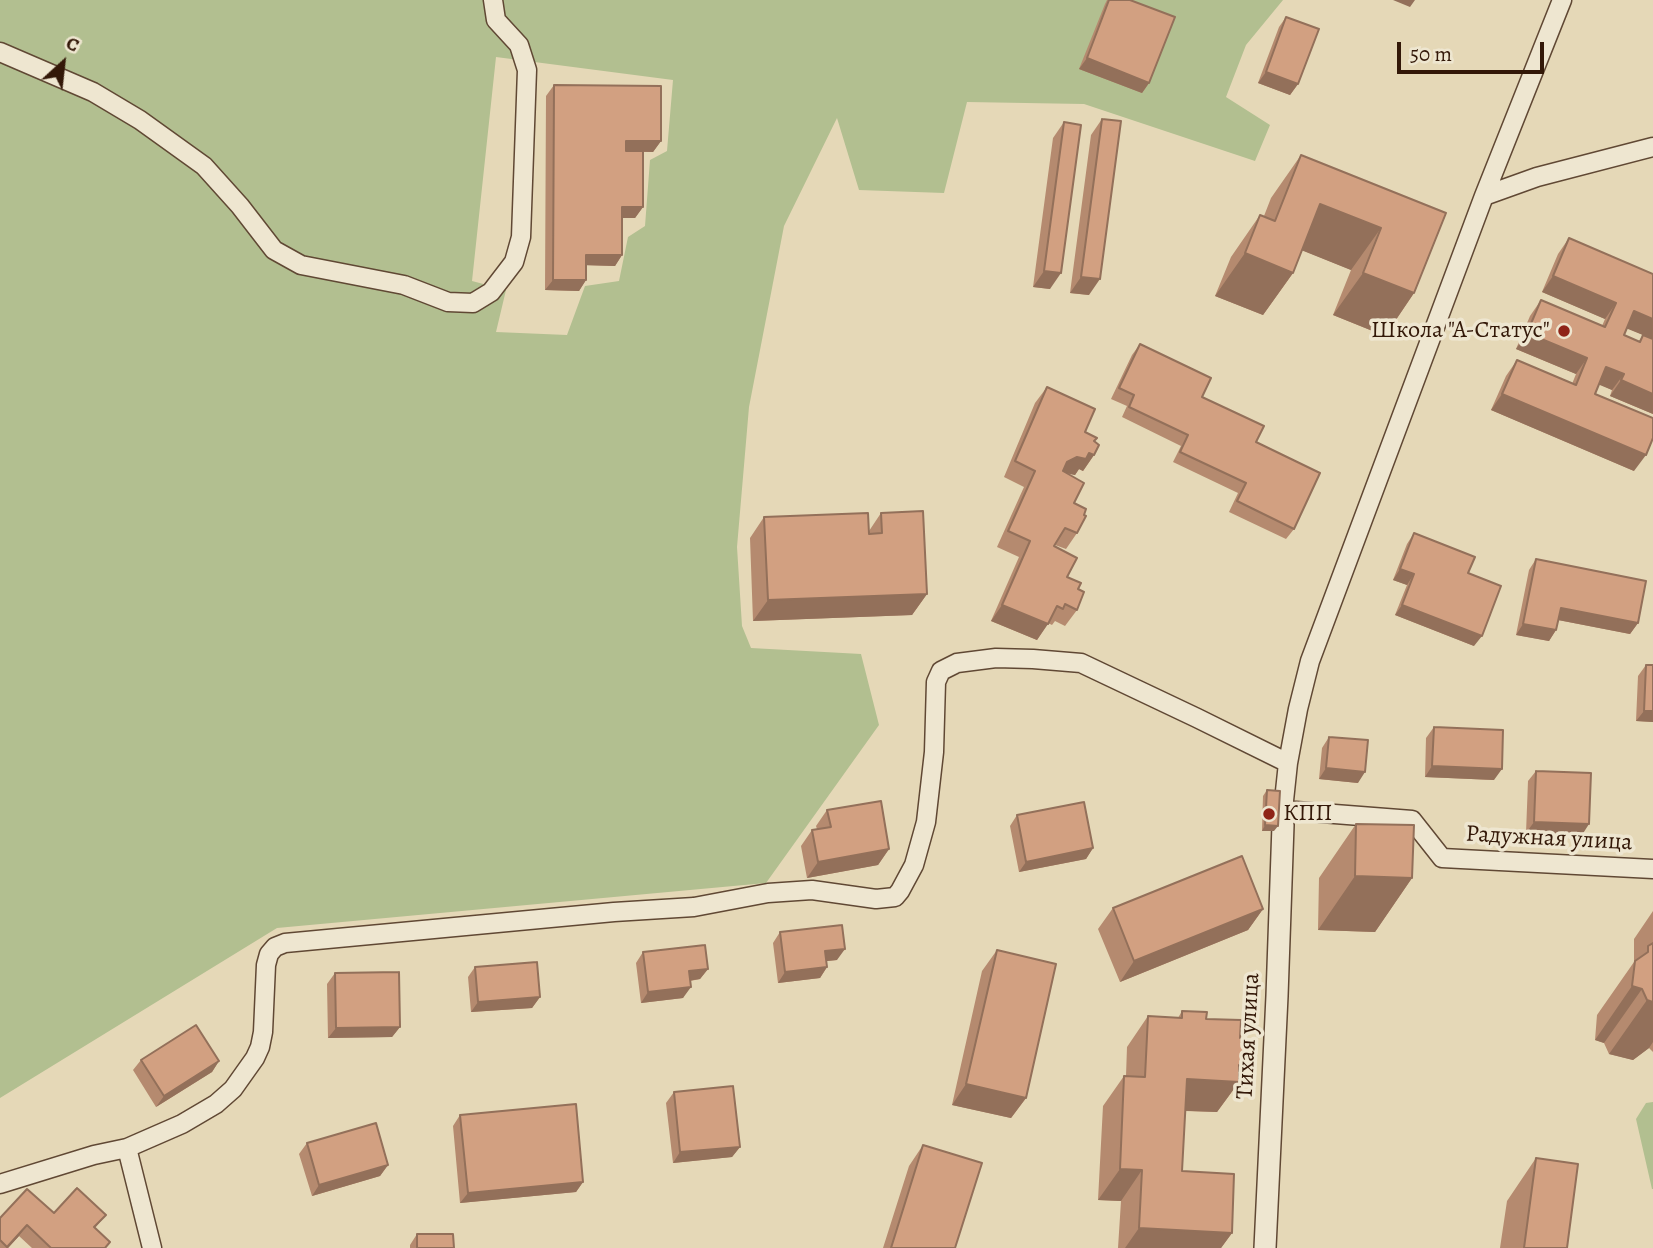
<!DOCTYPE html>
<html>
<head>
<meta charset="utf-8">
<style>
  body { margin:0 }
  #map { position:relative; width:1653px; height:1248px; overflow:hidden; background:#e5d8b7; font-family:Alegreya,serif }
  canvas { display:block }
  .north { position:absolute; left:28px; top:28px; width:70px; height:70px; -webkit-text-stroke:5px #eee6d0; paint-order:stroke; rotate:27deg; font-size:19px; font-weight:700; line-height:28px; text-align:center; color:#331808 }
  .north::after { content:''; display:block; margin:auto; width:24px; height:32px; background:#331808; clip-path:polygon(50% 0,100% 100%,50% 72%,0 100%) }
  .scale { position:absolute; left:1397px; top:42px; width:147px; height:32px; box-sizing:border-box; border:4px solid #331808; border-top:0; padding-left:9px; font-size:21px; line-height:24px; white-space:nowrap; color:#331808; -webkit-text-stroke:5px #eee6d0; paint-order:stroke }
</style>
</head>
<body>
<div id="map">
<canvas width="1653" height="1248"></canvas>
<div class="north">С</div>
<div class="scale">50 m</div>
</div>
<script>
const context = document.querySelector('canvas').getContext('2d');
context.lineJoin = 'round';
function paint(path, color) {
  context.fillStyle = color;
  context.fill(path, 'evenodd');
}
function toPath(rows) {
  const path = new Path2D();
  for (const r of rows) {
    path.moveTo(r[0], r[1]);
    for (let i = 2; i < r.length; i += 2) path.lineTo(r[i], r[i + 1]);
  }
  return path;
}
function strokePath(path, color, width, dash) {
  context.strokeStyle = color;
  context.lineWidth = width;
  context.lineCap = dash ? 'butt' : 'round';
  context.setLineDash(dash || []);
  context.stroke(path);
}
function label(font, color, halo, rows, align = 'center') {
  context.font = font + ' Alegreya,serif';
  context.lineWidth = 7;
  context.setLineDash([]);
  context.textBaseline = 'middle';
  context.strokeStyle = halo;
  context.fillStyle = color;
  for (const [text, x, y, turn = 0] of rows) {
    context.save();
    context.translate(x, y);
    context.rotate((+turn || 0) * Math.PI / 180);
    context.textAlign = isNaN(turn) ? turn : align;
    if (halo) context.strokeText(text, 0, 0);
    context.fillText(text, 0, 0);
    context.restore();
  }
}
paint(toPath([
  [0,0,1283,0,1246,45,1226,97,1270,125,1255,161,1084,104,967,102,944,193,859,190,837,118,784,226,749,407,737,547,742,626,751,648,861,654,879,725,766,883,277,928,0,1098],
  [496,57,673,80,667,151,650,160,645,226,628,237,619,281,585,286,567,335,496,332,506,290,472,281],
  [1653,1102,1653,1189,1652,1189,1636,1119,1646,1103]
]), '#b2bf90');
const minor = toPath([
  [0,52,93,92,140,120,204,166,240,206,274,250,301,265,404,285,448,302,473,303,491,292,514,262,521,237,527,70,519,45,496,20,493,0],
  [1484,196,1537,177,1653,147],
  [1283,810,1412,820,1442,858,1653,869],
  [1283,825,1283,810,1288,763,1298,709,1310,661,1484,196,1562,0],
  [127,1148,182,1124,216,1104,233,1089,255,1058,260,1047,263,1032,266,965,269,954,275,947,285,943,614,912,694,907,768,893,812,890,876,899,895,897,900,891,914,865,926,822,934,752,936,682,941,671,957,663,996,658,1033,659,1081,663,1197,718,1288,763],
  [0,1184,94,1155,127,1148,152,1248]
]);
const tertiary = toPath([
  [1265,1248,1277,996,1283,825]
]);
strokePath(minor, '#604834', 21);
strokePath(tertiary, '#604834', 24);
strokePath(minor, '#eee6d0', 18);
strokePath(tertiary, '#eee6d0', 21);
paint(toPath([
  [1107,0,1130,0,1149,83,1142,93,1079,69,1105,4],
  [1286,17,1298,84,1290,95,1258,83,1279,27],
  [554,85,661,141,653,152,643,152,643,207,635,218,622,218,622,255,615,266,586,265,586,280,579,291,545,290,546,96],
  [1102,119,1089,295,1070,293,1091,135],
  [1064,122,1050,289,1033,287,1053,138],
  [1301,155,1446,213,1414,293,1385,336,1333,315,1351,270,1302,250,1293,273,1263,315,1215,296,1231,257,1260,215,1264,216,1271,198],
  [1569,238,1653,274,1653,414,1610,396,1612,390,1599,384,1595,394,1634,471,1491,410,1506,376,1517,360,1572,384,1576,374,1516,349,1530,316,1541,300,1602,326,1605,319,1542,292,1558,254],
  [1627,328,1643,335,1639,341,1624,335],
  [1140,344,1256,442,1294,529,1286,539,1229,512,1238,493,1173,462,1181,446,1122,417,1127,406,1111,399,1132,355],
  [1047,387,1094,442,1094,455,1083,471,1079,469,1075,475,1066,473,1074,503,1077,533,1066,549,1055,545,1054,546,1067,577,1078,589,1077,610,1065,626,1055,621,1052,625,1048,623,1037,640,991,621,1019,557,997,547,1024,487,1004,477,1035,403],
  [881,513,927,594,912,615,753,621,750,538,764,517,869,531],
  [1414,533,1474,646,1395,615,1407,585,1393,580,1407,544],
  [1536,559,1638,623,1630,634,1558,620,1556,630,1549,641,1516,635,1529,570],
  [1646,665,1653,665,1653,722,1636,721,1638,676],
  [1434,727,1494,780,1425,777,1426,738],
  [1329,737,1358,783,1319,779,1322,748],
  [1536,771,1582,835,1526,833,1528,781],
  [1267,790,1274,831,1262,831,1263,796],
  [827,810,889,849,878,865,807,878,801,846,812,830,817,829,816,826],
  [1017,815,1093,848,1086,859,1019,872,1010,826],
  [1356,824,1412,878,1375,932,1318,930,1319,878],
  [1113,908,1263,909,1248,930,1120,982,1098,929],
  [1653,911,1653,1052,1649,1048,1633,1060,1609,1054,1604,1043,1595,1040,1597,1015,1634,962,1634,939],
  [780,932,837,960,826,961,827,967,820,978,778,983,773,943],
  [997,950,1026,1098,1011,1118,952,1105,982,971],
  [643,952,708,969,700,979,690,981,683,998,641,1003,636,963],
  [475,967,540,997,532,1008,471,1012,468,977],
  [335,973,400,1027,392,1037,328,1038,327,984],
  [1182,1011,1206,1019,1239,1077,1239,1082,1217,1112,1185,1111,1182,1171,1232,1233,1221,1248,1118,1248,1121,1201,1098,1200,1103,1106,1124,1076,1126,1076,1127,1047,1148,1016,1178,1018],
  [141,1060,219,1061,212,1072,156,1107,133,1070],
  [674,1092,740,1147,732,1157,673,1163,666,1103],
  [460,1115,583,1182,576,1192,460,1203,453,1126],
  [307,1143,388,1165,380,1176,312,1196,299,1154],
  [923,1145,955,1248,883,1248,909,1166],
  [1536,1158,1567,1248,1500,1248,1507,1201],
  [54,1213,106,1215,95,1228,106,1248,32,1248,19,1236,8,1248,0,1248,0,1218],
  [417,1234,454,1248,410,1248,410,1245]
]), '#b58a6f');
paint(toPath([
  [1393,0,1415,0,1410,7],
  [1087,58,1149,83,1142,93,1079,69],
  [1266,72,1298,84,1290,95,1258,83],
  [626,141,661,141,653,152,619,151],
  [1320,204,1381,228,1351,270,1291,246],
  [622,207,643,207,635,218,615,218],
  [1245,253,1293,273,1263,315,1215,296],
  [586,255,622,255,615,266,579,265],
  [1044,271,1061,273,1050,289,1033,287],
  [1363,273,1414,293,1385,336,1333,315],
  [1553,276,1616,303,1605,319,1542,292],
  [1081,277,1100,279,1089,295,1070,293],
  [553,280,586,280,579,291,545,290],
  [1634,311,1653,319,1653,339,1623,327],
  [1527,333,1587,358,1576,374,1516,349],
  [1606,367,1624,374,1612,390,1595,383],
  [1621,380,1653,394,1653,414,1610,396],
  [1502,394,1646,455,1634,471,1491,410],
  [1089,453,1094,455,1083,471,1079,469,1075,475,1066,473,1056,478,1067,462,1077,457],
  [1400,569,1414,574,1407,585,1393,580],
  [927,594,912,615,753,621,768,600],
  [1002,605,1048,624,1037,640,991,621],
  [1402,605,1482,636,1474,646,1395,615],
  [1561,608,1638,623,1630,634,1553,619],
  [1523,624,1556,630,1549,641,1516,635],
  [1644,711,1653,711,1653,722,1636,721],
  [1432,766,1502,769,1494,780,1425,777],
  [1326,768,1365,772,1358,783,1319,779],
  [1534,822,1589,824,1582,835,1526,833],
  [1265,825,1278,826,1274,831,1262,831],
  [1093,848,1086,859,1019,872,1026,862],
  [889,849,878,865,807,878,818,862],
  [1355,876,1412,878,1375,932,1318,930],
  [1263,909,1248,930,1120,982,1134,961],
  [845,949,837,960,818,962,825,951],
  [827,967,820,978,778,983,785,972],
  [708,969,700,979,681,982,689,971],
  [1632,986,1642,989,1604,1043,1595,1040],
  [691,987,683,998,641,1003,648,992],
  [540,997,532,1008,471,1012,478,1002],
  [1647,1000,1653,1002,1653,1042,1649,1048,1633,1060,1609,1054],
  [400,1027,392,1037,328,1038,336,1028],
  [219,1061,212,1072,156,1107,164,1096],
  [1239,1065,1247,1065,1235,1082,1239,1082,1217,1112,1165,1110,1187,1079],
  [966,1084,1026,1098,1011,1118,952,1105],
  [740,1147,732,1157,673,1163,680,1152],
  [388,1165,380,1176,312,1196,319,1185],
  [1120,1169,1142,1170,1121,1201,1098,1200],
  [583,1182,576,1192,460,1203,468,1193],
  [27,1225,19,1236,8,1248,6,1248],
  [1139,1228,1232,1233,1221,1248,1125,1248]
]), '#93705a');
const building = toPath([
  [1109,0,1130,0,1175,17,1149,83,1087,58,1109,0],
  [1286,17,1319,29,1298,84,1266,72,1286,17],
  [554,85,661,86,661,141,626,141,626,151,643,151,643,207,622,207,622,255,586,255,586,280,553,280,554,85],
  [1102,119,1121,121,1100,279,1081,277,1102,119],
  [1064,122,1081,125,1061,273,1044,271,1064,122],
  [1301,155,1446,213,1414,293,1363,273,1381,228,1320,204,1293,273,1245,253,1260,215,1275,221,1301,155],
  [1569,238,1653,274,1653,319,1634,311,1624,335,1640,342,1643,335,1653,339,1653,394,1621,380,1624,374,1606,367,1595,394,1653,418,1653,438,1646,455,1502,394,1517,360,1576,385,1587,358,1527,333,1541,300,1605,327,1616,303,1553,276,1569,238],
  [1140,344,1211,378,1202,397,1264,426,1256,442,1320,473,1294,529,1237,501,1246,483,1180,452,1188,435,1129,407,1134,395,1119,388,1140,344],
  [1047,387,1095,409,1085,432,1097,438,1094,441,1099,445,1094,455,1089,453,1086,459,1077,457,1067,462,1063,471,1084,483,1074,503,1086,509,1084,515,1086,516,1077,533,1065,528,1054,546,1077,558,1067,577,1081,583,1078,589,1084,592,1077,610,1065,604,1063,609,1057,606,1048,624,1002,605,1030,541,1008,531,1035,471,1015,461,1047,387],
  [923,511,927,594,768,600,764,517,868,513,869,534,882,533,881,513,923,511],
  [1414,533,1475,557,1468,573,1501,586,1482,636,1402,605,1414,574,1400,569,1414,533],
  [1536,559,1646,581,1638,623,1561,608,1556,630,1523,624,1536,559],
  [1646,665,1653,665,1653,711,1644,711,1646,665],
  [1434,727,1503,730,1502,769,1432,766,1434,727],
  [1329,737,1368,740,1365,772,1326,768,1329,737],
  [1536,771,1591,773,1589,824,1534,822,1536,771],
  [1267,790,1280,791,1278,826,1265,825,1267,790],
  [881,801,889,849,818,862,812,830,831,827,827,810,881,801],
  [1084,802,1093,848,1026,862,1017,815,1084,802],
  [1356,824,1414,825,1412,878,1355,876,1356,824],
  [1242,856,1263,909,1134,961,1113,908,1242,856],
  [842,925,845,949,825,951,827,967,785,972,780,932,842,925],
  [1653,943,1653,1002,1647,1000,1642,989,1632,986,1635,961,1648,952,1648,946,1653,943],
  [705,945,708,969,689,971,691,987,648,992,643,952,705,945],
  [997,950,1056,964,1026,1098,966,1084,997,950],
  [537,962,540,997,478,1002,475,967,537,962],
  [399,972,400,1027,336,1028,335,973,399,972],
  [1182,1011,1207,1012,1206,1019,1241,1020,1240,1038,1248,1039,1247,1065,1239,1065,1239,1082,1187,1079,1182,1171,1234,1174,1232,1233,1139,1228,1142,1170,1120,1169,1124,1076,1145,1077,1148,1016,1182,1018,1182,1011],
  [196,1025,219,1061,164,1096,141,1060,196,1025],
  [733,1086,740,1147,680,1152,674,1092,733,1086],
  [576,1104,583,1182,468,1193,460,1115,576,1104],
  [376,1123,388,1165,319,1185,307,1143,376,1123],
  [923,1145,982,1163,955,1248,891,1248,923,1145],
  [1536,1158,1578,1164,1567,1248,1524,1248,1536,1158],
  [77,1188,106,1215,94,1227,110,1242,105,1248,51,1248,27,1225,7,1247,0,1240,0,1218,27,1189,54,1213,77,1188],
  [417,1234,453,1234,454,1248,417,1248,417,1234]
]);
paint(building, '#d2a081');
strokePath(building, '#93705a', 2);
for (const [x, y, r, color] of [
  [1564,331,7,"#8f2418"],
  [1269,814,7,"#8f2418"]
]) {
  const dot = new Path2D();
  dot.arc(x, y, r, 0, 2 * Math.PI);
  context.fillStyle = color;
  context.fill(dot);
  strokePath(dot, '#eee6d0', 2.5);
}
label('24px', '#331808', '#eee6d0', [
  ["Школа \"А-Статус\"",1550,331],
  ["КПП",1283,814,"left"]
], 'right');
label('24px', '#331808', '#eee6d0', [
  ["Радужная улица",1549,839,3],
  ["Тихая улица",1249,1036,-87]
]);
</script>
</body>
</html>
